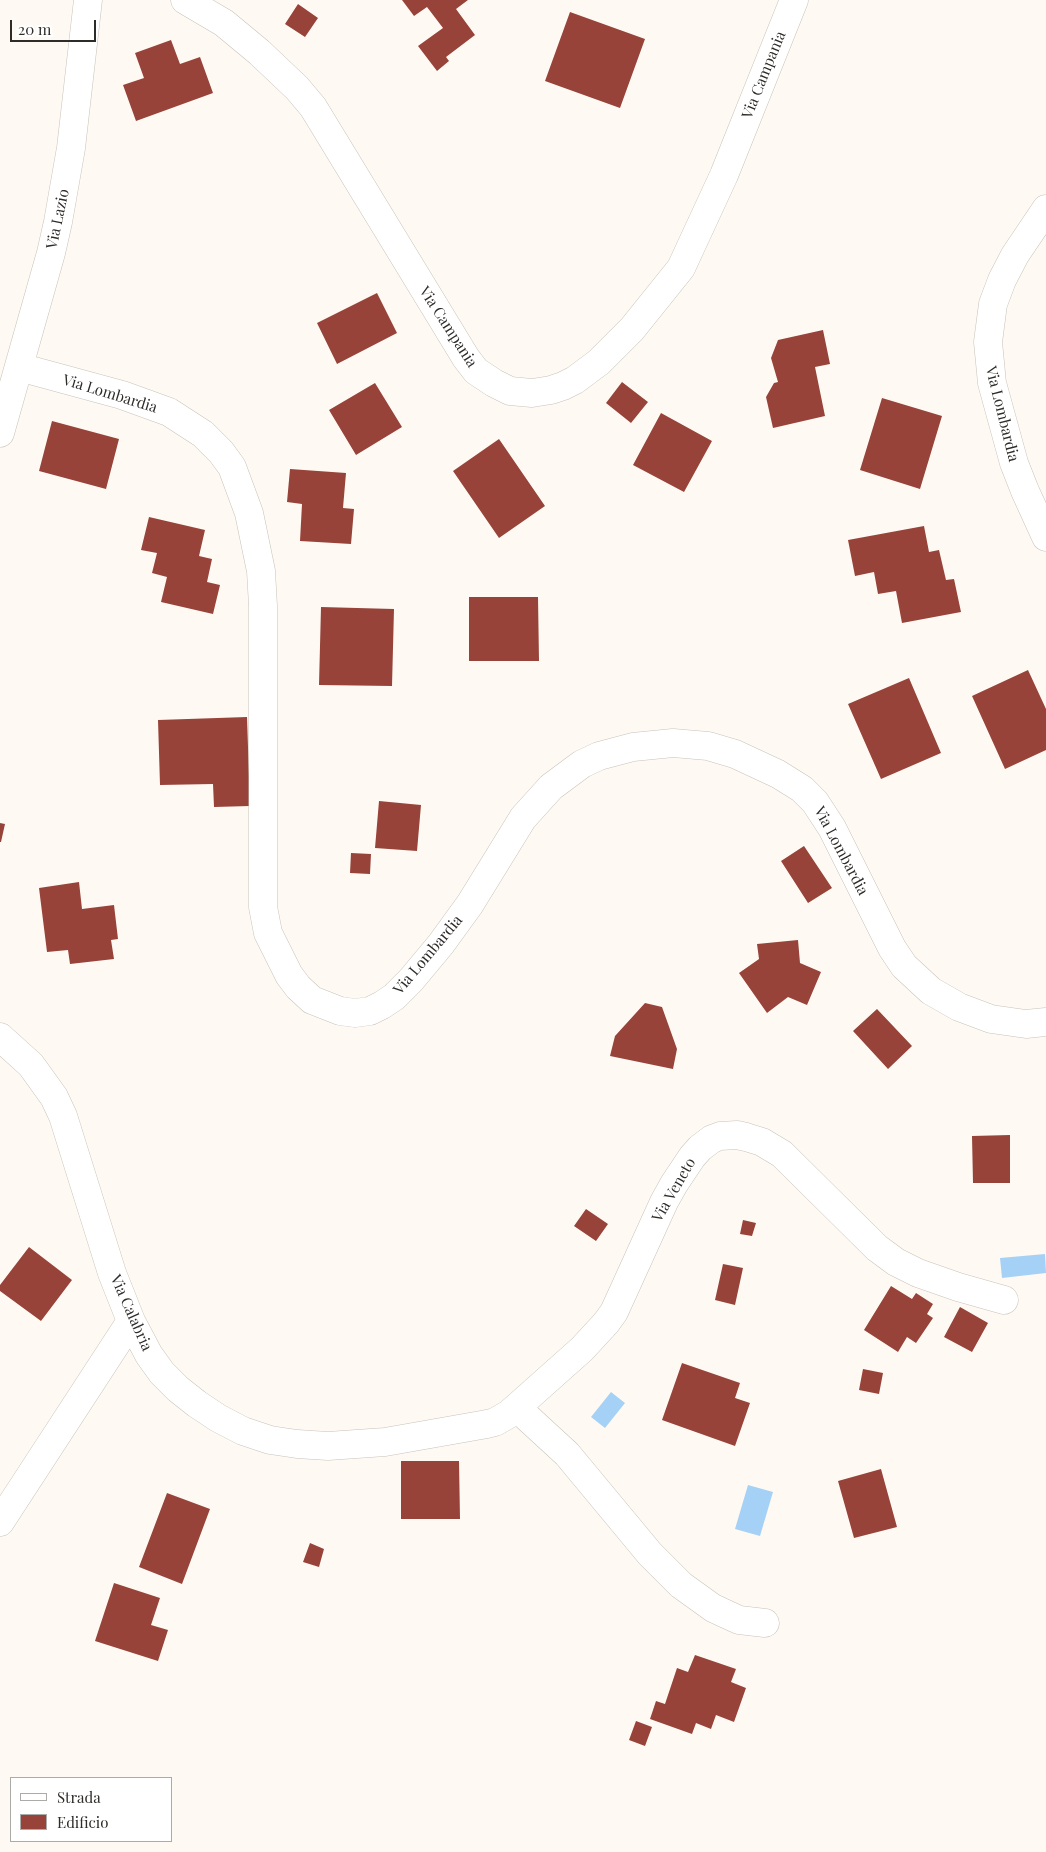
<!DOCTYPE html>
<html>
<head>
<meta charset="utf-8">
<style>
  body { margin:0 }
  #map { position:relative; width:1046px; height:1852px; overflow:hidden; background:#fefaf3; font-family:"Playfair Display",serif }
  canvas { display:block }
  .legend { position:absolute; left:10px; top:1777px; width:162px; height:65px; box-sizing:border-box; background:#fff; border:1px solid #ababa9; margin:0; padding:6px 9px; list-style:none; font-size:15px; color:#2e2c29 }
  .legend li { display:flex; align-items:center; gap:10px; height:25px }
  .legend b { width:25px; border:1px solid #ababa9 }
  .scale { position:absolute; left:10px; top:20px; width:86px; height:22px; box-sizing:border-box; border:2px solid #2e2c29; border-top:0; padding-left:6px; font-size:15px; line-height:18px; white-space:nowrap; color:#2e2c29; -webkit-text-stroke:4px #fff; paint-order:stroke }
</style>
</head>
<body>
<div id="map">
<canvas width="1046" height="1852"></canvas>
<ul class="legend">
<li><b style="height:6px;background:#fff"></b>Strada</li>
<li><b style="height:14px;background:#97433a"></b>Edificio</li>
</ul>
<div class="scale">20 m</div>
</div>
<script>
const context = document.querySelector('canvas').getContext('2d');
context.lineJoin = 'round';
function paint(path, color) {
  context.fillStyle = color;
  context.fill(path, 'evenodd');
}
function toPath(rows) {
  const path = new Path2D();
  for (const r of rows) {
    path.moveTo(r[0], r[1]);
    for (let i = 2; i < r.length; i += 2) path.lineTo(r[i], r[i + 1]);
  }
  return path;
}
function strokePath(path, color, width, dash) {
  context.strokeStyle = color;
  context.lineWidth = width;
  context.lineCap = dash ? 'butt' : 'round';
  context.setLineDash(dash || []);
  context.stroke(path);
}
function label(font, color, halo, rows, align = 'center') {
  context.font = font + ' "Playfair Display",serif';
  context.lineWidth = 5;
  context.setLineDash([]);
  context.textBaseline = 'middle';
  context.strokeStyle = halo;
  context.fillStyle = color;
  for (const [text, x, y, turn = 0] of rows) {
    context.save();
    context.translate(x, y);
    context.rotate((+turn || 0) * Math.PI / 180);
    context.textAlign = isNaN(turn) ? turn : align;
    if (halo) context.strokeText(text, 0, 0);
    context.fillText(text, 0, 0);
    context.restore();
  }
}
paint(toPath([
  [1045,1254,1046,1273,1002,1278,1000,1258],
  [611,1392,625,1403,605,1428,591,1417],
  [748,1485,773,1492,760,1536,735,1529]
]), '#a6d1f6');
paint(toPath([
  [402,0,468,0,456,9,475,35,446,57,449,61,437,71,418,46,443,28,427,7,414,16],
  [298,4,318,18,305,37,285,24],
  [570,12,645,39,620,108,545,81],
  [171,40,180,64,200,57,213,93,136,121,123,85,144,78,135,53],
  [377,293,397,333,337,364,317,323],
  [823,330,830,364,815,367,825,416,773,428,766,397,774,383,778,382,771,358,778,340],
  [622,382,648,402,631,423,606,403],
  [375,383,402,427,356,455,329,410],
  [882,398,942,416,920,489,860,470],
  [661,413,712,441,684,492,633,465],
  [52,421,119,439,106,489,39,471],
  [499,439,545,506,499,538,453,471],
  [290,469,346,473,343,508,354,509,351,544,300,541,302,504,287,502],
  [149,517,205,530,199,556,212,559,207,582,220,585,213,614,161,602,167,577,152,573,157,553,141,550],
  [924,526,929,552,939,550,946,580,954,579,961,612,902,623,896,591,878,594,874,572,855,576,848,540],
  [469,597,538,597,539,661,469,661],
  [321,607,394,609,392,686,319,685],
  [1028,670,1046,709,1046,750,1005,769,972,696],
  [909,678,941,753,881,779,848,704],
  [247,717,250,806,214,807,213,784,160,785,158,720],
  [379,801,421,805,417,851,375,848],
  [0,823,5,824,1,842,0,842],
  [804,846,832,888,808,903,781,861],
  [351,853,371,854,370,874,350,873],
  [79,882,82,909,114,905,118,939,111,940,114,959,70,964,68,950,47,952,39,888],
  [798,940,800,963,821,972,807,1005,788,997,767,1013,739,973,759,959,757,944],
  [645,1003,662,1007,677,1049,673,1069,610,1056,615,1036],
  [877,1009,912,1046,888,1069,853,1031],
  [1010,1135,1010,1183,973,1183,972,1136],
  [586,1209,608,1224,596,1241,574,1226],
  [743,1220,756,1223,752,1236,740,1234],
  [29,1247,72,1280,41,1321,0,1291,0,1285],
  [723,1264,743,1268,735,1305,715,1300],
  [891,1286,912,1299,916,1293,933,1304,927,1314,933,1318,916,1343,907,1337,898,1352,864,1330],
  [960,1307,988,1323,972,1352,944,1337],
  [682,1363,740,1383,735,1398,750,1403,735,1446,662,1420],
  [863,1369,883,1373,879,1394,859,1390],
  [401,1461,459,1461,460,1519,401,1519],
  [881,1469,897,1527,854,1538,838,1481],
  [167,1493,210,1509,182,1584,139,1567],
  [310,1543,324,1549,319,1567,303,1562],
  [114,1583,160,1598,151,1625,168,1630,158,1661,95,1641],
  [695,1655,736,1669,731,1682,746,1688,734,1722,716,1715,711,1729,696,1723,692,1734,650,1719,656,1701,665,1704,677,1668,688,1672],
  [636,1721,652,1727,645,1746,629,1740]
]), '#97433a');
const minor = toPath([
  [185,0,224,23,259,52,297,88,313,107,466,358,476,371,494,383,510,391,532,393,551,390,563,386,575,380,599,362,632,329,681,268,724,175,794,0],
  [1046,209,1015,255,1002,280,993,304,988,342,992,383,1014,463,1025,491,1046,537],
  [19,367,122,395,169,412,203,434,221,452,232,467,249,513,261,571,263,606,263,907,268,933,289,975,298,987,312,1000,340,1011,355,1013,370,1011,382,1005,394,997,411,980,441,944,470,904,523,818,551,787,582,764,599,756,633,747,673,743,708,746,735,754,778,774,802,789,815,802,832,828,892,948,904,966,931,991,959,1007,991,1019,1026,1024,1046,1022],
  [0,433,51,253,58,222,71,148,88,0],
  [0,1037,31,1065,54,1097,63,1116,112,1273,131,1321,149,1355,162,1373,178,1389,197,1404,218,1418,243,1431,270,1440,297,1444,328,1446,385,1442,487,1424,495,1422,509,1414,582,1349,606,1323,614,1312,664,1202,674,1184,692,1157,700,1148,712,1139,720,1136,737,1135,746,1137,762,1142,782,1154,877,1248,896,1262,918,1273,958,1287,1004,1300],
  [517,1408,567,1454,650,1554,681,1585,713,1608,728,1615,739,1620,765,1623],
  [0,1522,131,1321]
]);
strokePath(minor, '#c8c3ba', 29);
strokePath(minor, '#fff', 28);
label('15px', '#2e2c29', '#fff', [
  ["Via Campania",764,75,-68],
  ["Via Lazio",58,219,-78],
  ["Via Campania",448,327,57],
  ["Via Lombardia",110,394,17],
  ["Via Lombardia",1002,414,76],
  ["Via Lombardia",841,851,62],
  ["Via Lombardia",428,955,-50],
  ["Via Veneto",674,1190,-60],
  ["Via Calabria",131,1313,66]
]);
</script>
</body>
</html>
